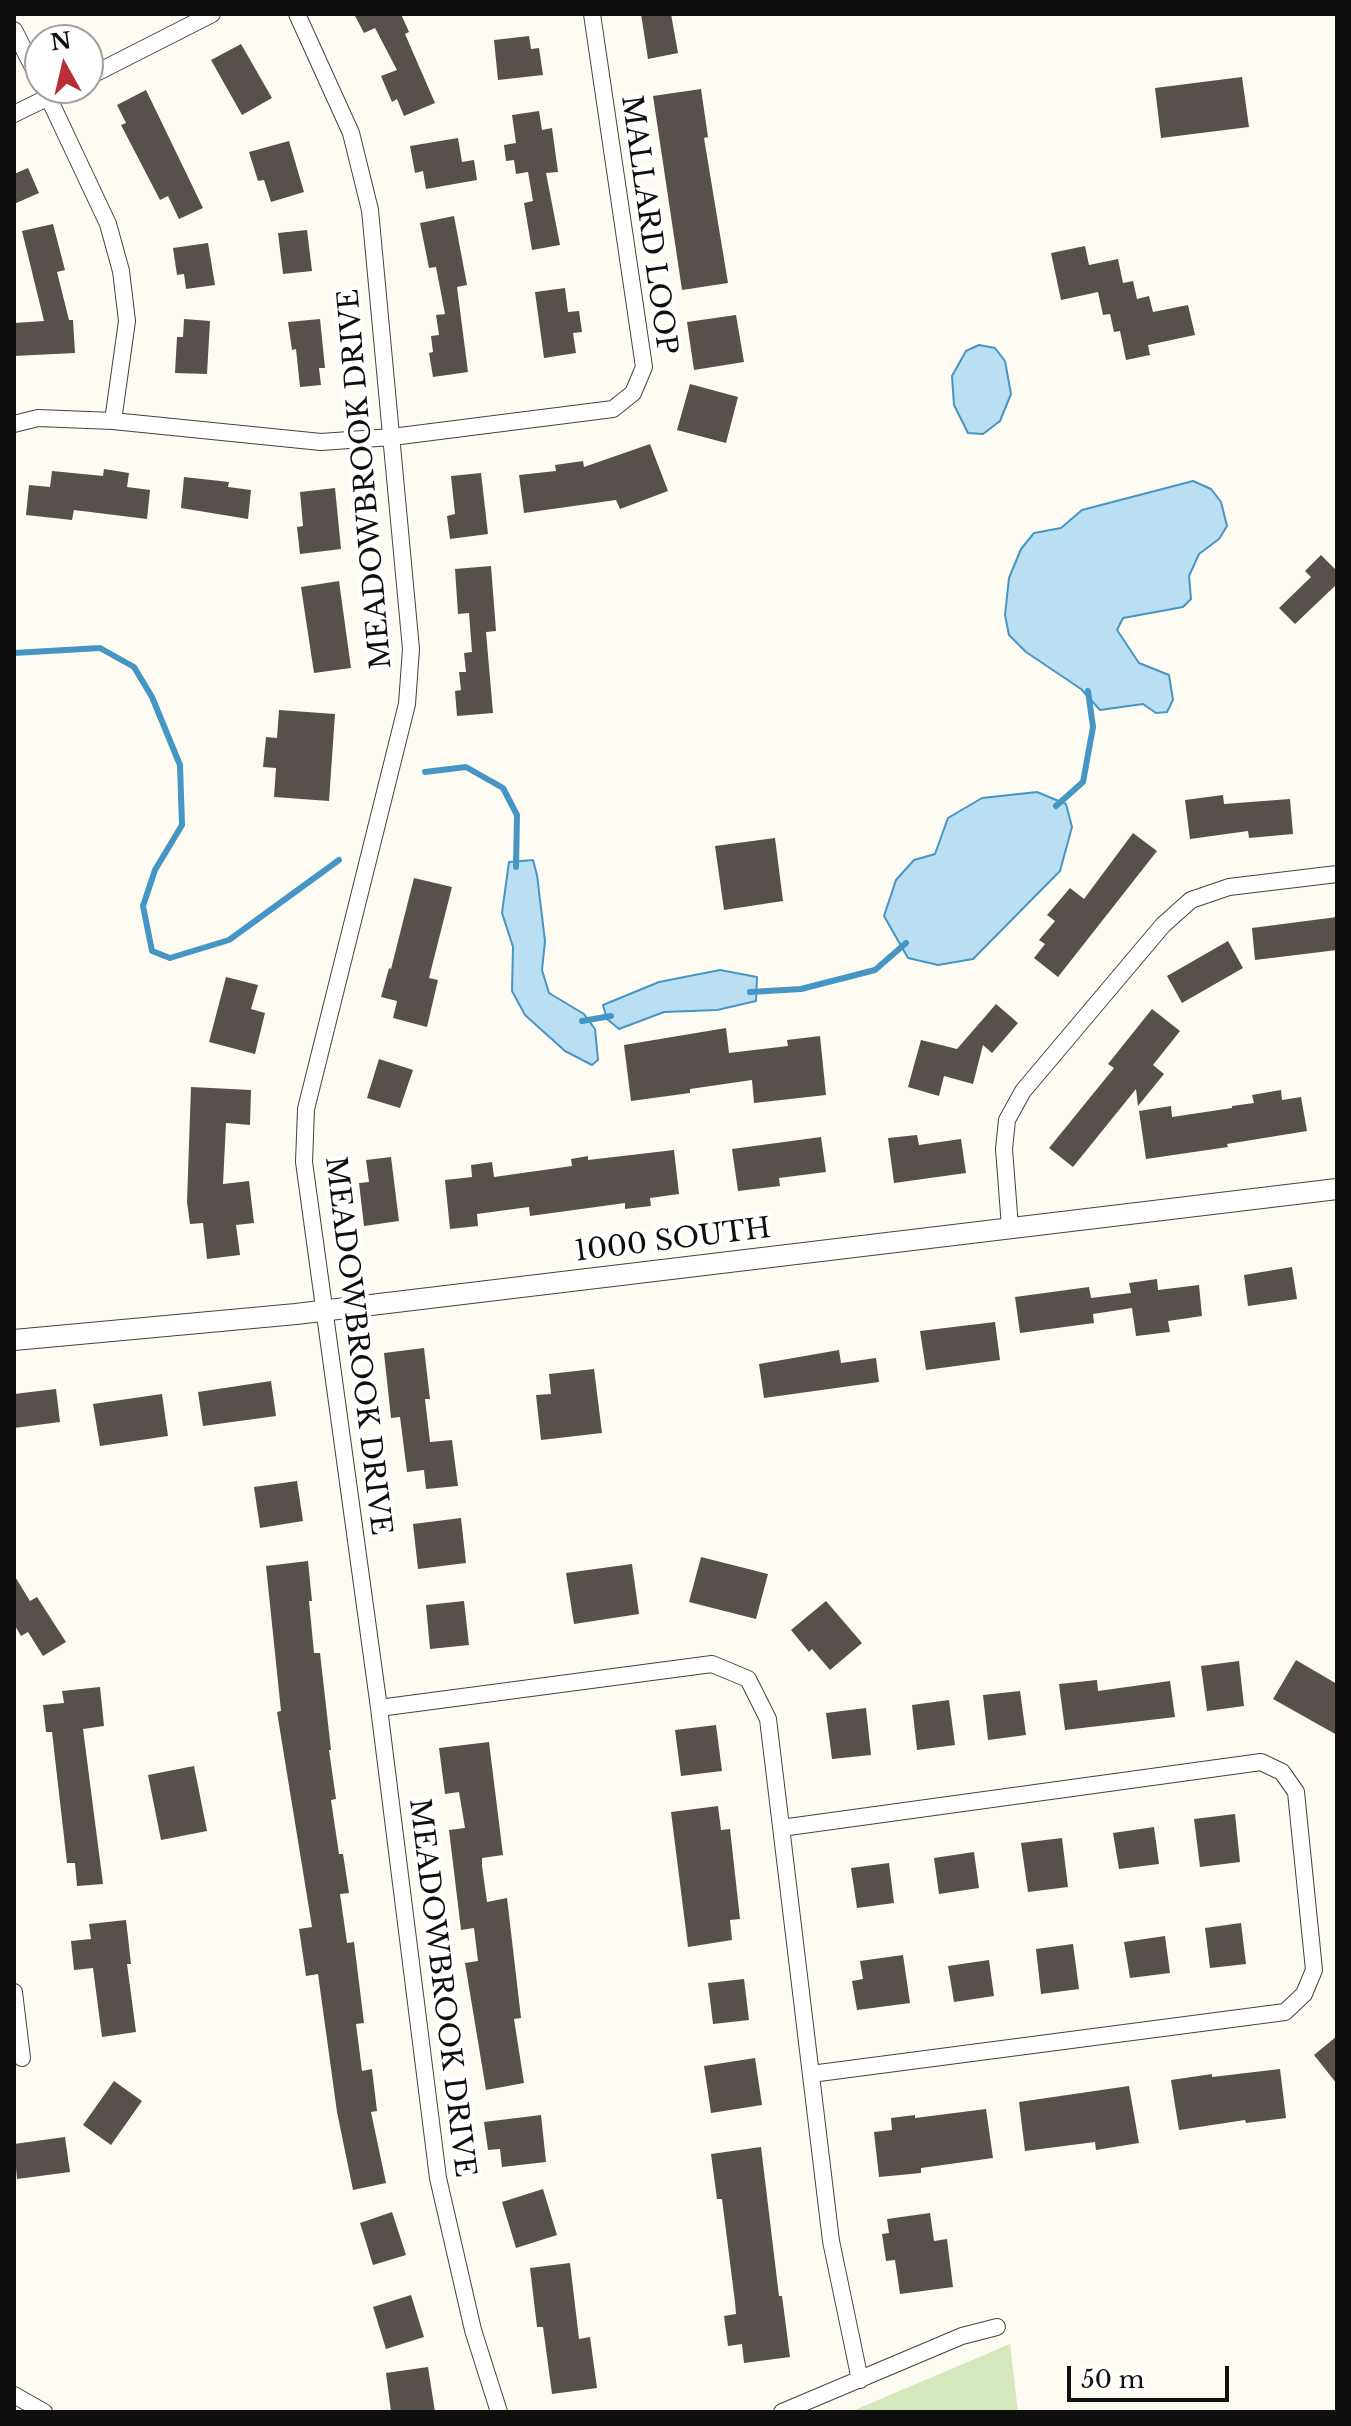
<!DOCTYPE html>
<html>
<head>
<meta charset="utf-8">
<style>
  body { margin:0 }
  #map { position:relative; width:1351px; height:2426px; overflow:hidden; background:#fefcf2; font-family:"Libre Baskerville",serif }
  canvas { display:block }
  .frame { position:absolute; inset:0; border:16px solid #0f0f0f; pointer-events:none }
  .north { position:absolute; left:24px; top:24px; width:80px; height:80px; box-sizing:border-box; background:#fff; border:2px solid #9f9f9f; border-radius:50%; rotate:352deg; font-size:22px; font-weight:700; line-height:32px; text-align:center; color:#0f0f0f }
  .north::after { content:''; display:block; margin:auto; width:28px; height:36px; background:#b82f38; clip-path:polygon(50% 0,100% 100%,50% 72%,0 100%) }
  .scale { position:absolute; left:1067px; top:2366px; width:162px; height:36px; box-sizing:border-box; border:4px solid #0f0f0f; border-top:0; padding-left:10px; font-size:24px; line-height:28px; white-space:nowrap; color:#0f0f0f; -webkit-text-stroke:6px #fff; paint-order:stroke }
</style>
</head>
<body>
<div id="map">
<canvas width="1351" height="2426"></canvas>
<div class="frame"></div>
<div class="north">N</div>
<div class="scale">50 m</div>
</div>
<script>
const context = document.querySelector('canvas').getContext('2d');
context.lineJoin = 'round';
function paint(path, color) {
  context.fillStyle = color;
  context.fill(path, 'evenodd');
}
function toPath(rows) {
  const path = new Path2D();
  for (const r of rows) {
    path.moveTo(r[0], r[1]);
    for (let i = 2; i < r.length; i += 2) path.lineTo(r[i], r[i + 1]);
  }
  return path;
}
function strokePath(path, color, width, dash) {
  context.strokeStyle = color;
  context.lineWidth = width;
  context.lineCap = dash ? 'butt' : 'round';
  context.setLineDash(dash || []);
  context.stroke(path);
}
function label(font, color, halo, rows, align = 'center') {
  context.font = font + ' "Libre Baskerville",serif';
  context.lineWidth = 8;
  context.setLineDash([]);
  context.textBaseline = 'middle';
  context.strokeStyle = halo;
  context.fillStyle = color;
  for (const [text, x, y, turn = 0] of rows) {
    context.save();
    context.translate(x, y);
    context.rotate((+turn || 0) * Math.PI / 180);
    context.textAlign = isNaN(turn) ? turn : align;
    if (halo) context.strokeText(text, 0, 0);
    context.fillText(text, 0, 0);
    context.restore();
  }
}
paint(toPath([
  [1010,2344,1018,2412,850,2412]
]), '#d4e7bd');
const water = toPath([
  [979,345,995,348,1005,361,1011,394,1000,421,983,434,968,433,954,405,952,376,966,351,979,345],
  [1193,481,1211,489,1221,502,1227,526,1219,539,1199,554,1189,576,1191,599,1183,607,1123,618,1117,630,1139,663,1169,675,1173,700,1167,712,1156,713,1143,704,1100,710,1081,689,1026,652,1009,635,1005,615,1009,578,1021,549,1034,533,1061,528,1082,510,1193,481],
  [1037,792,1066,804,1072,827,1060,871,973,959,938,965,908,958,884,916,896,880,914,860,935,854,948,818,982,798,1037,792],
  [533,860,537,875,545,941,542,970,549,993,584,1014,595,1029,598,1060,592,1065,565,1051,525,1015,512,991,513,947,502,913,509,862,533,860],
  [720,970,757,977,756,1001,717,1010,664,1012,619,1029,607,1019,603,1005,659,982,720,970]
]);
paint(water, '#badff3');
strokePath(water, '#4595c5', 2);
strokePath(toPath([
  [14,653,100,648,134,667,152,697,180,765,182,825,155,870,143,906,152,951,170,958,229,940,339,860],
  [425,772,466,767,503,788,517,815,516,867],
  [1056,806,1083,782,1093,727,1088,691],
  [750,992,801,989,875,970,906,943],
  [582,1021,611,1016]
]), '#4595c5', 6);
paint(toPath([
  [354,14,401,14,409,32,405,34,435,103,404,116,397,99,392,102,381,76,397,70,375,28,364,33],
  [641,14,671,14,678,53,648,59],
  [529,36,531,49,539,48,543,75,498,80,494,40],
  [241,44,272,98,242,115,211,60],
  [1242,77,1249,127,1161,138,1155,88],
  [701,89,708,137,704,138,728,283,682,290,653,96],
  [146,90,203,208,179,219,168,196,160,200,121,125,126,123,117,105],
  [539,111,542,130,552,128,558,172,546,173,560,245,532,250,524,203,533,201,528,172,516,174,514,160,506,161,504,145,516,143,512,115],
  [458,138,462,162,474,160,477,180,426,189,423,171,415,173,410,146],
  [289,141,304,192,271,202,264,180,258,181,249,152],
  [28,168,39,193,14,204,14,174],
  [454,216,467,285,457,287,468,372,433,377,429,353,433,352,431,336,439,335,436,315,445,314,436,267,429,268,420,223],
  [53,224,65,270,57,272,69,320,73,320,75,353,14,356,14,323,44,321,22,231],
  [307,230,312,271,283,274,278,233],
  [208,243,215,285,186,289,184,274,177,275,173,248],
  [1085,246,1089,265,1118,259,1123,283,1133,281,1137,299,1149,296,1153,312,1188,305,1195,335,1148,345,1150,355,1126,360,1120,331,1114,332,1110,314,1103,315,1098,292,1061,300,1051,253],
  [565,288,568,312,579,311,582,332,573,333,576,353,544,358,535,292],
  [736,315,744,362,694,370,687,322],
  [184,319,210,321,207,374,175,373,177,337,183,337],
  [320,319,325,368,319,368,321,385,300,387,296,349,292,350,288,322],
  [690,384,738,397,726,443,677,430],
  [650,444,668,491,620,509,616,500,524,513,519,475,556,471,555,465,583,461,584,467],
  [104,469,129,473,127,487,150,490,147,519,74,510,72,520,26,515,29,485,50,487,52,471,103,476],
  [481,473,488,534,450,539,447,516,455,514,451,476],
  [184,477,229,482,228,487,251,490,248,519,181,508],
  [335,488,341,549,300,554,297,527,303,526,300,492],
  [1321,555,1337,571,1337,584,1295,624,1279,608,1311,577,1305,571],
  [491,566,496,631,486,632,493,713,457,716,455,691,461,690,459,672,466,672,464,653,472,652,469,613,458,614,455,569],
  [339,581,351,668,314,673,301,587],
  [279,710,335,714,329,801,274,797,276,768,263,767,266,737,277,738],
  [1223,795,1224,804,1290,799,1293,834,1249,838,1248,831,1190,839,1185,800],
  [1133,833,1157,851,1058,977,1034,958,1045,944,1039,940,1055,921,1047,915,1070,888,1084,899],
  [775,838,783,901,724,910,715,846],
  [414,878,452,887,429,978,438,980,427,1027,393,1018,397,1001,381,997,389,968,391,969],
  [1337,917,1337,950,1255,960,1252,928],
  [1228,941,1243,968,1182,1003,1167,976],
  [226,977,258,985,251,1009,265,1013,255,1054,209,1042],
  [996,1004,1018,1023,992,1053,983,1045,973,1084,944,1076,939,1096,908,1087,921,1040,957,1049],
  [1152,1009,1180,1031,1153,1065,1164,1074,1138,1106,1136,1089,1073,1167,1049,1148,1114,1068,1108,1064],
  [726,1028,729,1053,788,1046,787,1040,820,1036,826,1095,754,1103,752,1080,690,1089,690,1093,631,1101,624,1045],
  [379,1059,413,1070,400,1108,367,1098],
  [191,1087,251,1090,250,1125,226,1123,223,1184,249,1181,254,1223,236,1225,240,1255,207,1259,203,1223,190,1224,187,1202],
  [1281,1090,1282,1100,1301,1097,1307,1131,1227,1144,1228,1147,1146,1159,1139,1111,1171,1106,1172,1117,1232,1108,1232,1106,1254,1103,1252,1095],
  [917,1135,919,1145,961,1139,966,1173,894,1183,888,1138],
  [821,1137,826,1172,779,1178,780,1186,738,1191,732,1149],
  [674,1150,679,1194,650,1198,651,1206,625,1209,625,1203,530,1216,529,1207,477,1214,478,1226,450,1229,445,1180,472,1177,471,1165,492,1162,494,1177,572,1166,571,1159,588,1156,588,1160],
  [391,1157,399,1221,364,1226,359,1183,369,1182,366,1160],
  [1292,1267,1297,1299,1248,1306,1244,1275],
  [1157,1279,1158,1290,1199,1285,1202,1316,1168,1321,1170,1332,1136,1336,1132,1308,1093,1314,1094,1323,1020,1333,1015,1297,1089,1287,1091,1298,1131,1293,1129,1283],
  [995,1322,1000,1360,926,1370,920,1331],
  [424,1348,430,1399,425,1399,430,1442,452,1440,458,1486,426,1489,424,1470,407,1472,400,1417,391,1418,384,1353],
  [839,1350,841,1363,876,1358,879,1382,764,1398,759,1364],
  [594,1369,602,1433,541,1440,536,1395,551,1394,549,1374],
  [271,1381,276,1416,203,1426,198,1392],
  [56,1389,60,1422,14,1428,14,1394],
  [162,1394,168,1436,100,1446,93,1404],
  [297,1481,303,1521,260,1528,254,1487],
  [461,1518,466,1563,418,1569,413,1524],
  [701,1557,768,1574,756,1619,689,1602],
  [308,1561,312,1601,309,1601,314,1653,320,1653,331,1750,329,1750,336,1799,331,1800,339,1854,343,1854,349,1893,340,1894,347,1943,354,1942,364,2023,356,2024,362,2071,372,2069,377,2111,371,2112,386,2183,353,2190,337,2112,318,1974,306,1976,299,1929,312,1927,277,1712,281,1711,266,1566],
  [632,1564,639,1614,574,1624,566,1573],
  [14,1575,30,1601,37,1597,66,1642,43,1656,28,1632,21,1636,14,1624],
  [464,1601,469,1645,430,1649,426,1605],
  [826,1601,862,1643,830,1670,812,1649,809,1652,791,1630],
  [1296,1660,1337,1684,1337,1735,1273,1699],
  [1239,1661,1244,1706,1207,1711,1201,1666],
  [1097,1680,1098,1691,1170,1681,1175,1717,1065,1730,1059,1684],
  [100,1687,104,1726,83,1729,103,1884,77,1886,75,1863,67,1863,52,1732,46,1732,43,1705,64,1703,62,1691],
  [1020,1691,1026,1735,988,1740,983,1695],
  [949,1700,955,1745,917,1750,912,1705],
  [866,1708,871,1755,832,1759,826,1713],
  [716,1725,722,1771,681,1776,675,1730],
  [489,1742,503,1855,482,1858,482,1866,487,1902,507,1898,521,2018,514,2019,524,2083,486,2090,465,1963,478,1961,474,1928,461,1930,449,1830,465,1828,459,1792,445,1794,439,1748],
  [194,1766,207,1831,161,1840,148,1775],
  [718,1806,721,1830,730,1829,740,1919,730,1920,732,1940,688,1947,671,1812],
  [1235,1814,1240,1862,1200,1867,1194,1819],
  [1154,1827,1159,1864,1119,1869,1113,1833],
  [1062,1838,1068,1887,1028,1892,1021,1843],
  [974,1852,979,1888,939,1894,934,1858],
  [889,1863,894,1903,857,1908,851,1868],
  [126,1920,131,1964,127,1964,136,2032,102,2037,93,1968,74,1970,71,1941,91,1939,89,1924],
  [1241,1923,1246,1964,1210,1968,1205,1928],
  [1165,1936,1170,1973,1130,1978,1124,1942],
  [1073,1944,1079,1989,1041,1994,1036,1949],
  [903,1955,910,2003,857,2010,852,1981,863,1979,860,1961],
  [989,1960,994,1996,954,2002,948,1966],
  [744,1979,749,2020,713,2024,708,1983],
  [1337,2036,1337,2084,1314,2055],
  [755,2058,762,2105,711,2113,704,2066],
  [1280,2069,1286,2118,1246,2123,1245,2120,1179,2130,1171,2080,1212,2074,1212,2077],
  [114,2081,142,2101,111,2145,83,2125],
  [1129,2086,1139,2143,1096,2150,1095,2142,1025,2151,1019,2102],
  [986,2109,993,2158,921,2168,921,2173,879,2177,874,2132,892,2130,891,2118,915,2115,915,2118],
  [541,2115,546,2162,502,2167,500,2149,488,2150,484,2122],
  [65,2137,70,2172,17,2179,14,2144],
  [761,2147,779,2296,782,2296,790,2357,744,2363,742,2344,728,2346,724,2316,736,2314,735,2302,722,2199,717,2199,711,2154],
  [543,2189,557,2235,516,2248,502,2202],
  [392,2212,406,2255,373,2265,360,2223],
  [930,2213,934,2241,947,2239,953,2287,900,2294,895,2260,886,2261,882,2234,889,2233,887,2219],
  [570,2263,579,2339,590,2337,597,2388,552,2394,543,2327,537,2327,530,2268],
  [411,2295,424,2337,386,2349,373,2307],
  [428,2367,435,2412,391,2412,386,2373]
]), '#57504c');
const minor = toPath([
  [297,14,351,133,370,210,411,649,407,704,306,1109,304,1162,379,1708,438,2178,473,2330,499,2412],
  [14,30,40,81],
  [88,77,212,14],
  [44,88,108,224,121,271,127,321,113,421],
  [14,114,67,88],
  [14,424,38,418,113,421,321,442,392,437,613,409,633,393,644,367,592,14],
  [1010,1227,1004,1149,1007,1120,1023,1091,1163,925,1191,900,1229,887,1337,874],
  [379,1708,712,1664,748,1679,768,1719,831,2241,860,2380],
  [781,1828,1261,1762,1282,1772,1296,1792,1314,1970,1304,1994,1285,2012,811,2074],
  [14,1992,22,2058],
  [14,2395,44,2412],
  [782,2412,962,2336,997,2327]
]);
const tertiary = toPath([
  [14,1340,296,1314,1337,1189]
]);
strokePath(minor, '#424242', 18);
strokePath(tertiary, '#424242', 22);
strokePath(minor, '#fff', 16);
strokePath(tertiary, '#fff', 20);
label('28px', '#0f0f0f', '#fff', [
  ["MALLARD LOOP",648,225,82],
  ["MEADOWBROOK DRIVE",366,479,-95],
  ["1000 SOUTH",673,1241,-7],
  ["MEADOWBROOK DRIVE",357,1346,83],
  ["MEADOWBROOK DRIVE",441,1988,83]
]);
</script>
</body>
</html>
